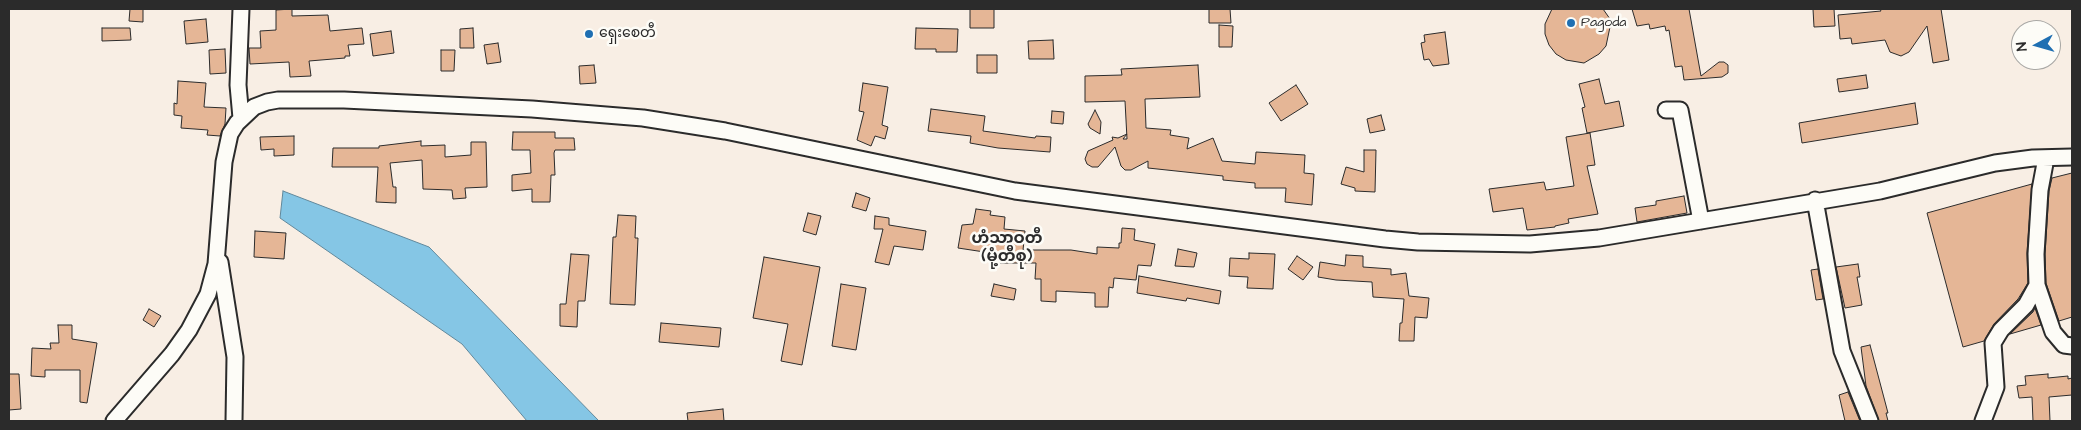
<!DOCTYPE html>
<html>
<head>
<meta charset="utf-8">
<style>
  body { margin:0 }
  #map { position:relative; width:2081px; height:430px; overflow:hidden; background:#f8eee4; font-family:"Architects Daughter",sans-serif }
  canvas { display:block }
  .frame { position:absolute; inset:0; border:10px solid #2b2b2b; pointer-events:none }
  .north { position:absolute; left:2011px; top:20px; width:50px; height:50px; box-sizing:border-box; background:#fdfcf7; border:1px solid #a9a8a5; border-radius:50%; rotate:264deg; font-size:14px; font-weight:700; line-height:20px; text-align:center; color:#2b2b2b }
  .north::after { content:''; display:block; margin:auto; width:18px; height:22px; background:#1f6fb2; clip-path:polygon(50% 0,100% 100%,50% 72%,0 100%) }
</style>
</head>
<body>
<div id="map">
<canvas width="2081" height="430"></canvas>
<div class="frame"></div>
<div class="north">N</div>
</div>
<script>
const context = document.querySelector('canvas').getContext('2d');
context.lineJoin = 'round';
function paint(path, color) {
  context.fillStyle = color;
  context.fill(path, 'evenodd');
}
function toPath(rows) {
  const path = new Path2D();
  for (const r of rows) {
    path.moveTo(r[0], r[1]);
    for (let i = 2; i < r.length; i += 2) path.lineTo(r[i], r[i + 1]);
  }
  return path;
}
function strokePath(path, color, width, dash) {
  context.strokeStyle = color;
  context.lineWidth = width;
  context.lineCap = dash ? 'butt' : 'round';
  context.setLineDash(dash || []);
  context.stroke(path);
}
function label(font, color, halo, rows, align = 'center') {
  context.font = font + ' "Architects Daughter","Noto Sans Myanmar",sans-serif';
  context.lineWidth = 5;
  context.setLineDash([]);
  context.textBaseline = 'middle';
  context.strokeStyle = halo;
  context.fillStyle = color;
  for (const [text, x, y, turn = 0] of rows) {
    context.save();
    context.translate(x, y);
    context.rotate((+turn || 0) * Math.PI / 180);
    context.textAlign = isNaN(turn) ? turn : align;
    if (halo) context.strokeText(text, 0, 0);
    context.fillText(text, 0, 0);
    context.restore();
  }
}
const water = toPath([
  [283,191,429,247,599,421,527,421,462,344,280,218,283,191]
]);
paint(water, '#85c6e5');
strokePath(water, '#61889b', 1);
const building = toPath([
  [130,9,143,9,143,22,129,21,130,9],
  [292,9,292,16,328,15,330,31,362,28,364,44,348,45,350,56,345,56,345,58,309,61,311,76,290,77,289,62,250,64,249,48,261,48,260,31,276,30,276,10,292,9],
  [970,9,994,9,994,28,970,28,970,9],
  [1209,9,1230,9,1231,23,1209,23,1209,9],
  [1552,9,1603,9,1615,26,1610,27,1606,46,1599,54,1584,63,1566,60,1556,54,1549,45,1545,34,1545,24,1552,9],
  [1632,9,1689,9,1701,76,1719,62,1724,62,1728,65,1728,73,1722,77,1684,80,1682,66,1675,67,1669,30,1666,31,1665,26,1650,29,1649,24,1637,26,1632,9],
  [1813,9,1834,9,1835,26,1814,27,1813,9],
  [1880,9,1941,9,1949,60,1933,63,1927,26,1909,52,1901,56,1890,52,1885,40,1852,44,1851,38,1840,39,1838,15,1881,11,1880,9],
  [206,19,208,42,186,44,184,21,206,19],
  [1219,25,1233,26,1232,47,1219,47,1219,25],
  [102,28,130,28,131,40,102,41,102,28],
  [473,28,474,48,460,48,460,29,473,28],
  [916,28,958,29,957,52,936,52,936,49,915,49,916,28],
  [391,31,394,53,373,56,370,34,391,31],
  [1445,32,1449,64,1433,66,1429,59,1424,60,1421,43,1425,42,1424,35,1445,32],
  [1053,40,1054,59,1029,59,1028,41,1053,40],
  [498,43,501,62,487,64,484,45,498,43],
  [225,49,226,73,210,74,209,50,225,49],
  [441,50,455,50,454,71,441,71,441,50],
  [977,55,997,55,997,73,977,73,977,55],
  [594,65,596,83,580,84,579,66,594,65],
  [1198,65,1200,97,1145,99,1146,128,1171,130,1170,135,1189,138,1187,149,1213,138,1222,161,1255,164,1256,152,1305,155,1304,173,1314,174,1312,205,1285,202,1286,188,1255,188,1255,183,1223,180,1223,176,1148,168,1148,161,1131,170,1125,170,1121,166,1115,147,1098,167,1092,167,1087,164,1085,159,1088,151,1113,140,1112,137,1118,138,1127,134,1123,139,1127,139,1125,101,1085,102,1085,76,1122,75,1121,69,1198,65],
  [1866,75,1868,88,1839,92,1837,79,1866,75],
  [1599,79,1605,104,1619,101,1624,126,1587,133,1582,108,1585,107,1579,84,1599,79],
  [178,81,206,83,204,107,226,108,225,124,220,136,207,135,208,130,181,128,182,116,174,115,174,103,177,104,178,81],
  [863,83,888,87,882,125,888,127,885,139,875,136,871,146,857,140,864,112,859,111,863,83],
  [1296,85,1308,104,1281,121,1269,103,1296,85],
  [1915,103,1918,124,1802,143,1799,123,1915,103],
  [931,109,985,116,983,131,1035,138,1036,136,1051,137,1050,152,998,148,970,143,971,136,928,131,931,109],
  [1095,110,1101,122,1100,134,1090,128,1088,124,1095,110],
  [1052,111,1064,112,1063,124,1051,123,1052,111],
  [1381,115,1385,130,1370,133,1367,119,1381,115],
  [513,132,555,132,555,138,574,138,575,150,555,150,554,153,555,175,551,175,550,202,532,202,532,189,512,191,512,175,531,173,530,150,512,150,513,132],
  [1590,133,1595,165,1587,166,1598,214,1568,219,1569,223,1555,226,1555,227,1527,230,1523,208,1493,212,1489,189,1544,182,1546,190,1574,186,1566,137,1590,133],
  [294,136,294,155,274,156,274,149,261,150,260,137,294,136],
  [421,141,421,146,445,145,445,157,471,155,471,142,486,142,487,187,465,188,466,198,453,199,452,190,423,189,422,160,390,163,393,187,396,187,396,203,376,202,378,167,332,167,333,148,379,148,379,146,421,141],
  [1364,150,1376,150,1375,192,1355,191,1355,188,1341,184,1346,167,1364,172,1364,150],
  [2072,173,2072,317,2059,321,2046,283,2045,254,2049,191,2052,178,2072,173],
  [2032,184,2027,253,2028,283,2018,299,1994,324,1984,341,1963,347,1927,213,2032,184],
  [856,193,870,198,866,211,852,207,856,193],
  [1684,196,1687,213,1637,222,1635,208,1656,205,1656,201,1684,196],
  [976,209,991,211,990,215,1005,217,1004,229,1025,231,1023,250,1071,250,1097,254,1097,247,1119,248,1119,243,1121,243,1122,228,1135,229,1134,240,1155,244,1151,266,1138,265,1136,280,1114,278,1113,288,1109,287,1108,307,1095,307,1095,293,1056,291,1056,302,1041,301,1041,279,1035,279,1036,263,998,263,999,257,991,256,991,253,958,248,962,225,973,224,976,209],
  [808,213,821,216,816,235,803,231,808,213],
  [618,215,636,216,635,238,638,238,635,305,610,304,613,237,616,237,618,215],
  [875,216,889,218,889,225,926,231,923,250,894,246,889,265,875,262,883,229,874,229,875,216],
  [255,231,286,233,284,259,254,257,255,231],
  [1178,249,1197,253,1194,267,1175,266,1178,249],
  [1249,253,1275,254,1273,289,1247,288,1248,277,1229,276,1230,258,1249,259,1249,253],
  [571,254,589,255,585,301,578,301,577,327,560,326,560,304,566,304,571,254],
  [1346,255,1363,256,1363,267,1391,269,1391,275,1406,273,1409,296,1429,298,1427,318,1415,317,1414,341,1399,341,1400,323,1402,323,1404,299,1373,297,1372,282,1336,280,1318,277,1320,262,1345,266,1346,255],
  [1297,256,1313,267,1303,280,1288,269,1297,256],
  [764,257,820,267,802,365,781,361,788,324,753,318,764,257],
  [1858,264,1860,277,1857,277,1862,305,1845,308,1836,267,1858,264],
  [1818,269,1823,299,1816,300,1811,270,1818,269],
  [1139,276,1221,291,1219,304,1187,298,1186,301,1137,293,1139,276],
  [841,284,866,288,856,350,832,346,841,284],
  [994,284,1016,289,1014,300,991,296,994,284],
  [2035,308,2041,325,2010,334,2033,312,2035,308],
  [149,309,161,316,154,327,143,320,149,309],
  [661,323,721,328,719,347,659,342,661,323],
  [58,325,72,325,72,339,97,343,87,403,80,402,80,370,45,370,45,377,31,376,32,348,51,349,50,343,59,343,58,325],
  [1870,345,1888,413,1886,413,1888,421,1879,421,1866,386,1861,347,1870,345],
  [9,374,19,374,21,409,9,410,9,374],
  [2048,374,2048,378,2068,376,2068,379,2072,378,2072,395,2049,397,2050,421,2033,421,2032,397,2019,398,2017,386,2026,385,2025,376,2048,374],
  [1848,392,1860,421,1845,421,1839,395,1848,392],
  [723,409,724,421,688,421,687,413,723,409]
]);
paint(building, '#e5b696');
strokePath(building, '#2b2b2b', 1);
const street = toPath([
  [241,9,238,85,241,118],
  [1666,110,1680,110,1701,221],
  [1815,200,1842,351,1870,421],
  [220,262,235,357,234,421],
  [2037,285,2053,332,2064,345,2072,346],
  [114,421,172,354,189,330,208,294,216,264,224,162,230,134,237,123,254,107,267,102,278,100,344,100,532,109,643,118,725,131,1015,191,1385,239,1418,242,1530,244,1599,238,1880,191,1995,163,2033,158,2072,157],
  [1983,421,1996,387,1993,343,2001,330,2026,305,2037,285,2036,254,2040,190,2046,158]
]);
strokePath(street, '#2b2b2b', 19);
strokePath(toPath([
  [791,420,791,421]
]), '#2b2b2b', 2.5, [5, 4]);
strokePath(street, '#fdfcf7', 15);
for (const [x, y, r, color] of [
  [1571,23,5,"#1f6fb2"],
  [589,34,5,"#1f6fb2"]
]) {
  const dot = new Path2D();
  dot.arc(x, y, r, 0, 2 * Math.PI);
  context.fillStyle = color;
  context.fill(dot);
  strokePath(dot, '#fdfcf7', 2);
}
label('14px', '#2b2b2b', '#fdfcf7', [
  ["Pagoda",1581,23],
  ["ရှေးစေတီ",599,34]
], 'left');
label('bold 16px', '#2b2b2b', '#fdfcf7', [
  ["ဟံသာဝတီ",1007,240],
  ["(မုံ့တီစု)",1007,258]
]);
</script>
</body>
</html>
